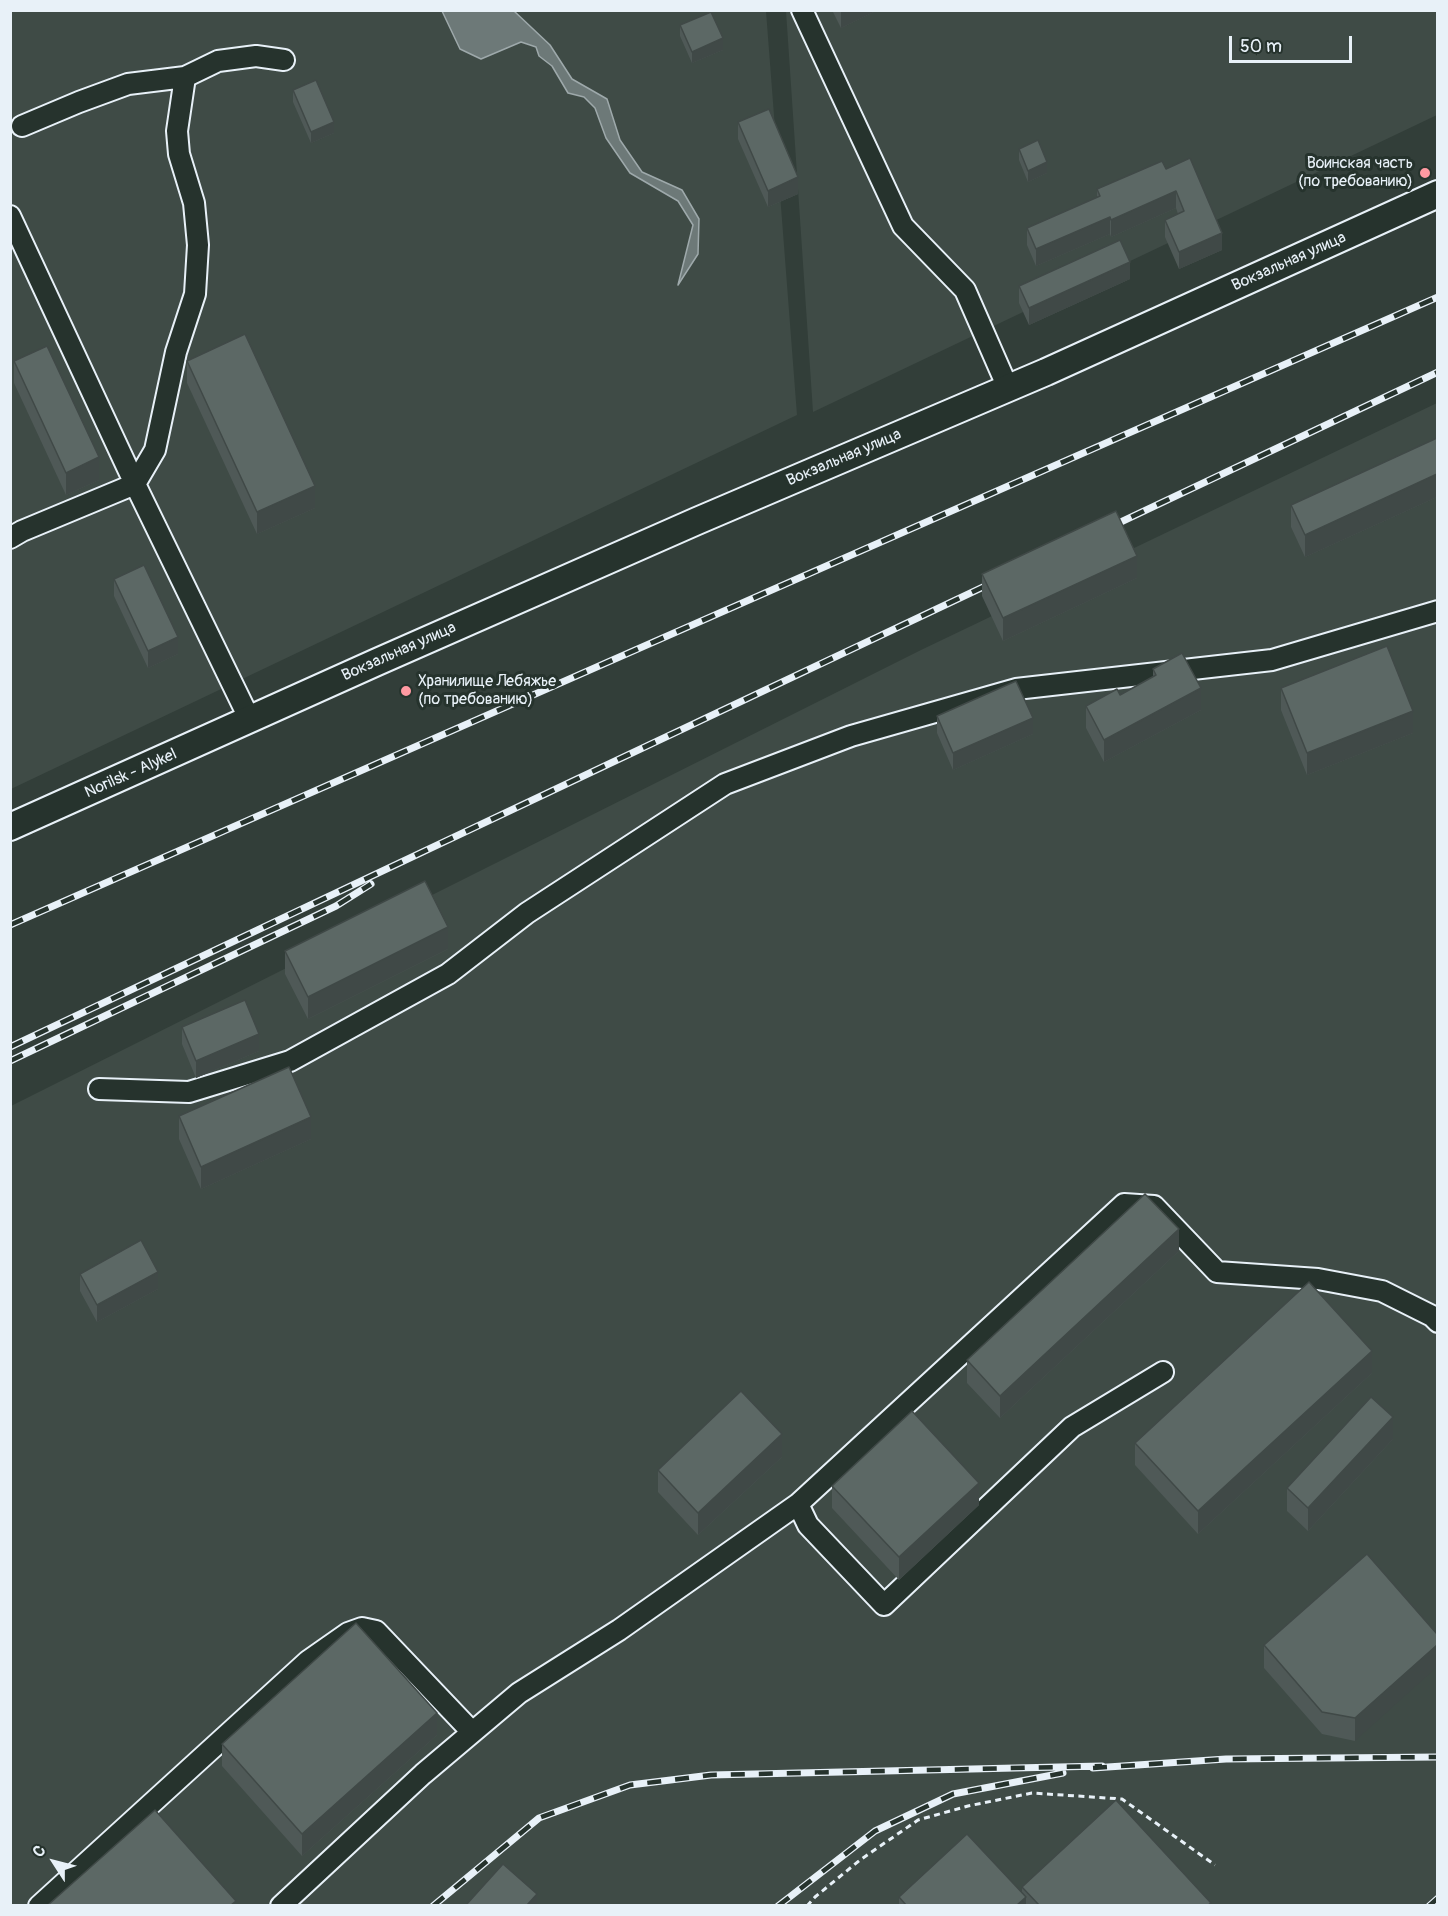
<!DOCTYPE html>
<html>
<head>
<meta charset="utf-8">
<style>
  body { margin:0 }
  #map { position:relative; width:1448px; height:1916px; overflow:hidden; background:#323e39; font-family:Pangolin,sans-serif }
  canvas { display:block }
  .frame { position:absolute; inset:0; border:12px solid #e8f1f8; pointer-events:none }
  .north { position:absolute; left:24px; top:1832px; width:60px; height:60px; -webkit-text-stroke:4px #26332d; paint-order:stroke; rotate:306deg; font-size:16px; font-weight:700; line-height:24px; text-align:center; color:#e8f1f8 }
  .north::after { content:''; display:block; margin:auto; width:21px; height:27px; background:#e8f1f8; clip-path:polygon(50% 0,100% 100%,50% 72%,0 100%) }
  .scale { position:absolute; left:1229px; top:36px; width:123px; height:27px; box-sizing:border-box; border:3px solid #e8f1f8; border-top:0; padding-left:8px; font-size:18px; line-height:21px; white-space:nowrap; color:#e8f1f8; -webkit-text-stroke:4px #26332d; paint-order:stroke }
</style>
</head>
<body>
<div id="map">
<canvas width="1448" height="1916"></canvas>
<div class="frame"></div>
<div class="north">С</div>
<div class="scale">50 m</div>
</div>
<script>
const context = document.querySelector('canvas').getContext('2d');
context.lineJoin = 'round';
function paint(path, color) {
  context.fillStyle = color;
  context.fill(path, 'evenodd');
}
function toPath(rows) {
  const path = new Path2D();
  for (const r of rows) {
    path.moveTo(r[0], r[1]);
    for (let i = 2; i < r.length; i += 2) path.lineTo(r[i], r[i + 1]);
  }
  return path;
}
function strokePath(path, color, width, dash) {
  context.strokeStyle = color;
  context.lineWidth = width;
  context.lineCap = dash ? 'butt' : 'round';
  context.setLineDash(dash || []);
  context.stroke(path);
}
function label(font, color, halo, rows, align = 'center') {
  context.font = font + ' Pangolin,sans-serif';
  context.lineWidth = 6;
  context.setLineDash([]);
  context.textBaseline = 'middle';
  context.strokeStyle = halo;
  context.fillStyle = color;
  for (const [text, x, y, turn = 0] of rows) {
    context.save();
    context.translate(x, y);
    context.rotate((+turn || 0) * Math.PI / 180);
    context.textAlign = isNaN(turn) ? turn : align;
    if (halo) context.strokeText(text, 0, 0);
    context.fillText(text, 0, 0);
    context.restore();
  }
}
paint(toPath([
  [11,11,766,11,797,415,11,789],
  [786,11,1437,11,1437,115,813,412],
  [1437,403,1437,1905,11,1906,11,1106,921,650]
]), '#3f4b46');
const water = toPath([
  [442,11,514,11,550,45,572,79,607,99,620,140,642,172,682,190,699,219,698,254,678,285,693,225,678,201,630,173,606,138,595,108,584,97,568,93,552,66,539,56,536,47,521,42,481,59,460,49,442,11]
]);
paint(water, '#6d7978');
strokePath(water, '#9ea9ab', 1.5);
const minor = toPath([
  [802,10,903,226,965,290,1008,388],
  [22,126,79,102,128,84,185,77,218,61,256,56,284,60],
  [10,216,135,484,250,720],
  [10,538,22,531,135,484,155,450,176,352,195,294,198,245,194,203,179,154,177,131,185,77],
  [99,1089,189,1092,290,1061,448,974,527,913,725,784,851,736,1016,689,1272,660,1438,611],
  [1163,1372,1072,1427,884,1605,808,1525,798,1504,1124,1204,1154,1206,1217,1272,1318,1279,1382,1291,1432,1316,1438,1322],
  [39,1906,308,1661,348,1633,362,1628,376,1631,472,1732],
  [281,1906,423,1774,519,1693,619,1630,798,1504]
]);
const major = toPath([
  [10,827,377,662,697,521,1046,372,1438,194]
]);
strokePath(minor, '#e8f1f8', 24);
strokePath(major, '#e8f1f8', 30);
strokePath(toPath([
  [807,1906,815,1897,860,1860,918,1820,968,1806,1032,1793,1122,1799,1215,1865]
]), '#e8f1f8', 3, [6, 4.5]);
strokePath(minor, '#26332d', 20);
strokePath(major, '#26332d', 26);
const rail = toPath([
  [1106,529,1438,372],
  [10,925,1438,297],
  [10,1047,998,580],
  [10,1061,336,906,371,884],
  [1093,1768,1226,1759,1438,1757],
  [433,1906,539,1818,630,1785,711,1775,1102,1766],
  [778,1906,875,1831,953,1794,1063,1773],
  [1429,1906,1438,1898]
]);
strokePath(rail, '#e8f1f8', 7);
strokePath(rail, '#26332d', 4.5, [14]);
paint(toPath([
  [832,10,878,10,841,28],
  [680,25,723,50,692,63,680,36],
  [293,90,334,133,311,143,293,102],
  [738,122,798,194,768,207,738,139],
  [1019,149,1047,173,1028,182,1019,160],
  [1166,169,1222,250,1179,269,1165,237,1165,220,1178,214,1176,208,1111,237,1110,234,1036,266,1027,245,1027,228,1097,197,1097,189],
  [1130,279,1029,325,1019,303,1019,286],
  [14,361,99,480,66,495,14,383],
  [187,361,315,508,257,534,187,383],
  [1437,438,1437,497,1305,557,1291,527,1291,505],
  [982,574,1137,578,1003,641,982,596],
  [114,579,178,654,148,668,114,596],
  [1437,615,1437,637,1436,633,1436,616],
  [1153,669,1201,710,1104,762,1086,728,1086,706,1120,695,1153,677],
  [1281,688,1413,733,1307,775,1281,710],
  [937,716,1033,734,953,770,937,733],
  [448,949,308,1019,285,974,285,951],
  [182,1027,259,1051,196,1078,182,1044],
  [179,1116,311,1139,201,1189,179,1139],
  [1179,1251,1000,1418,967,1383,967,1360],
  [80,1274,158,1289,97,1322,80,1291],
  [1372,1373,1198,1534,1135,1465,1135,1443],
  [1393,1439,1308,1531,1287,1511,1287,1488],
  [782,1457,698,1535,658,1492,658,1470],
  [832,1486,979,1505,899,1580,832,1508],
  [1437,1501,1437,1528,1436,1526,1436,1503],
  [1367,1554,1355,1741,1322,1734,1264,1668,1264,1645],
  [437,1735,302,1856,222,1766,222,1744],
  [1022,1887,1211,1905,899,1905,899,1897,1022,1894]
]), '#4f5957');
paint(toPath([
  [843,10,878,10,841,28,841,12],
  [723,38,723,50,692,63,692,52],
  [334,122,334,133,311,143,311,132],
  [1047,162,1047,173,1028,182,1028,171],
  [798,177,798,194,768,207,768,191],
  [1176,191,1176,208,1111,237,1111,220],
  [1110,217,1110,234,1036,266,1036,249],
  [1222,233,1222,250,1179,269,1179,252],
  [1130,262,1130,279,1029,325,1029,308],
  [99,457,99,480,66,495,66,473],
  [1437,474,1437,497,1305,557,1305,535],
  [315,486,315,508,257,534,257,512],
  [1137,556,1137,578,1003,641,1003,618],
  [178,637,178,654,148,668,148,651],
  [1201,688,1201,710,1104,762,1104,740],
  [1413,711,1413,733,1307,775,1307,753],
  [1033,718,1033,734,953,770,953,753],
  [448,927,448,949,308,1019,308,997],
  [259,1034,259,1051,196,1078,196,1061],
  [311,1117,311,1139,201,1189,201,1167],
  [1179,1229,1179,1251,1000,1418,1000,1396],
  [158,1272,158,1289,97,1322,97,1305],
  [1372,1351,1372,1373,1198,1534,1198,1511],
  [1393,1417,1393,1439,1308,1531,1308,1508],
  [782,1434,782,1457,698,1535,698,1513],
  [979,1483,979,1505,899,1580,899,1557],
  [1437,1645,1437,1667,1355,1741,1355,1718],
  [437,1713,437,1735,302,1856,302,1834],
  [537,1894,537,1905,527,1905],
  [1026,1897,1026,1905,1017,1905]
]), '#404947');
const building = toPath([
  [711,12,723,38,692,52,680,25,711,12],
  [316,80,334,122,311,132,293,90,316,80],
  [769,109,798,177,768,191,738,122,769,109],
  [1038,140,1047,162,1028,171,1019,149,1038,140],
  [1190,158,1222,233,1179,252,1165,220,1184,211,1176,191,1111,220,1110,217,1036,249,1027,228,1100,196,1097,189,1162,161,1166,169,1190,158],
  [1120,240,1130,262,1029,308,1019,286,1120,240],
  [245,334,315,486,257,512,187,361,245,334],
  [47,346,99,457,66,473,14,361,47,346],
  [1437,438,1437,474,1305,535,1291,505,1437,438],
  [1116,511,1137,556,1003,618,982,574,1116,511],
  [144,565,178,637,148,651,114,579,144,565],
  [1387,646,1413,711,1307,753,1281,688,1387,646],
  [1182,653,1201,688,1104,740,1086,706,1117,689,1120,695,1156,675,1153,669,1182,653],
  [1016,681,1033,718,953,753,937,716,1016,681],
  [425,881,448,927,308,997,285,951,425,881],
  [245,1000,259,1034,196,1061,182,1027,245,1000],
  [289,1067,311,1117,201,1167,179,1116,289,1067],
  [1145,1194,1179,1229,1000,1396,967,1360,1145,1194],
  [141,1240,158,1272,97,1305,80,1274,141,1240],
  [1309,1282,1372,1351,1198,1511,1135,1443,1309,1282],
  [741,1391,782,1434,698,1513,658,1470,741,1391],
  [1371,1397,1393,1417,1308,1508,1287,1488,1371,1397],
  [912,1411,979,1483,899,1557,832,1486,912,1411],
  [1367,1554,1437,1634,1437,1645,1355,1718,1322,1712,1264,1645,1367,1554],
  [356,1623,437,1713,302,1834,222,1744,356,1623],
  [1116,1800,1211,1903,1208,1905,1039,1905,1022,1887,1116,1800],
  [155,1810,236,1901,231,1905,48,1905,155,1810],
  [967,1834,1026,1897,1017,1905,906,1905,899,1897,967,1834],
  [503,1864,537,1894,527,1905,466,1905,503,1864]
]);
paint(building, '#5c6865');
strokePath(building, '#404947', 1.5);
for (const [x, y, r, color] of [
  [1425,173,6,"#ff9aa2"],
  [406,691,6,"#ff9aa2"]
]) {
  const dot = new Path2D();
  dot.arc(x, y, r, 0, 2 * Math.PI);
  context.fillStyle = color;
  context.fill(dot);
  strokePath(dot, '#26332d', 2);
}
label('16px', '#e8f1f8', '#26332d', [
  ["Воинская часть",1413,164],
  ["(по требованию)",1413,182],
  ["Хранилище Лебяжье",418,682,"left"],
  ["(по требованию)",418,700,"left"]
], 'right');
label('16px', '#e8f1f8', '#26332d', [
  ["Вокзальная улица",1289,262,-24],
  ["Вокзальная улица",844,458,-23],
  ["Вокзальная улица",399,652,-24],
  ["Norilsk - Alykel",131,774,-24]
]);
</script>
</body>
</html>
